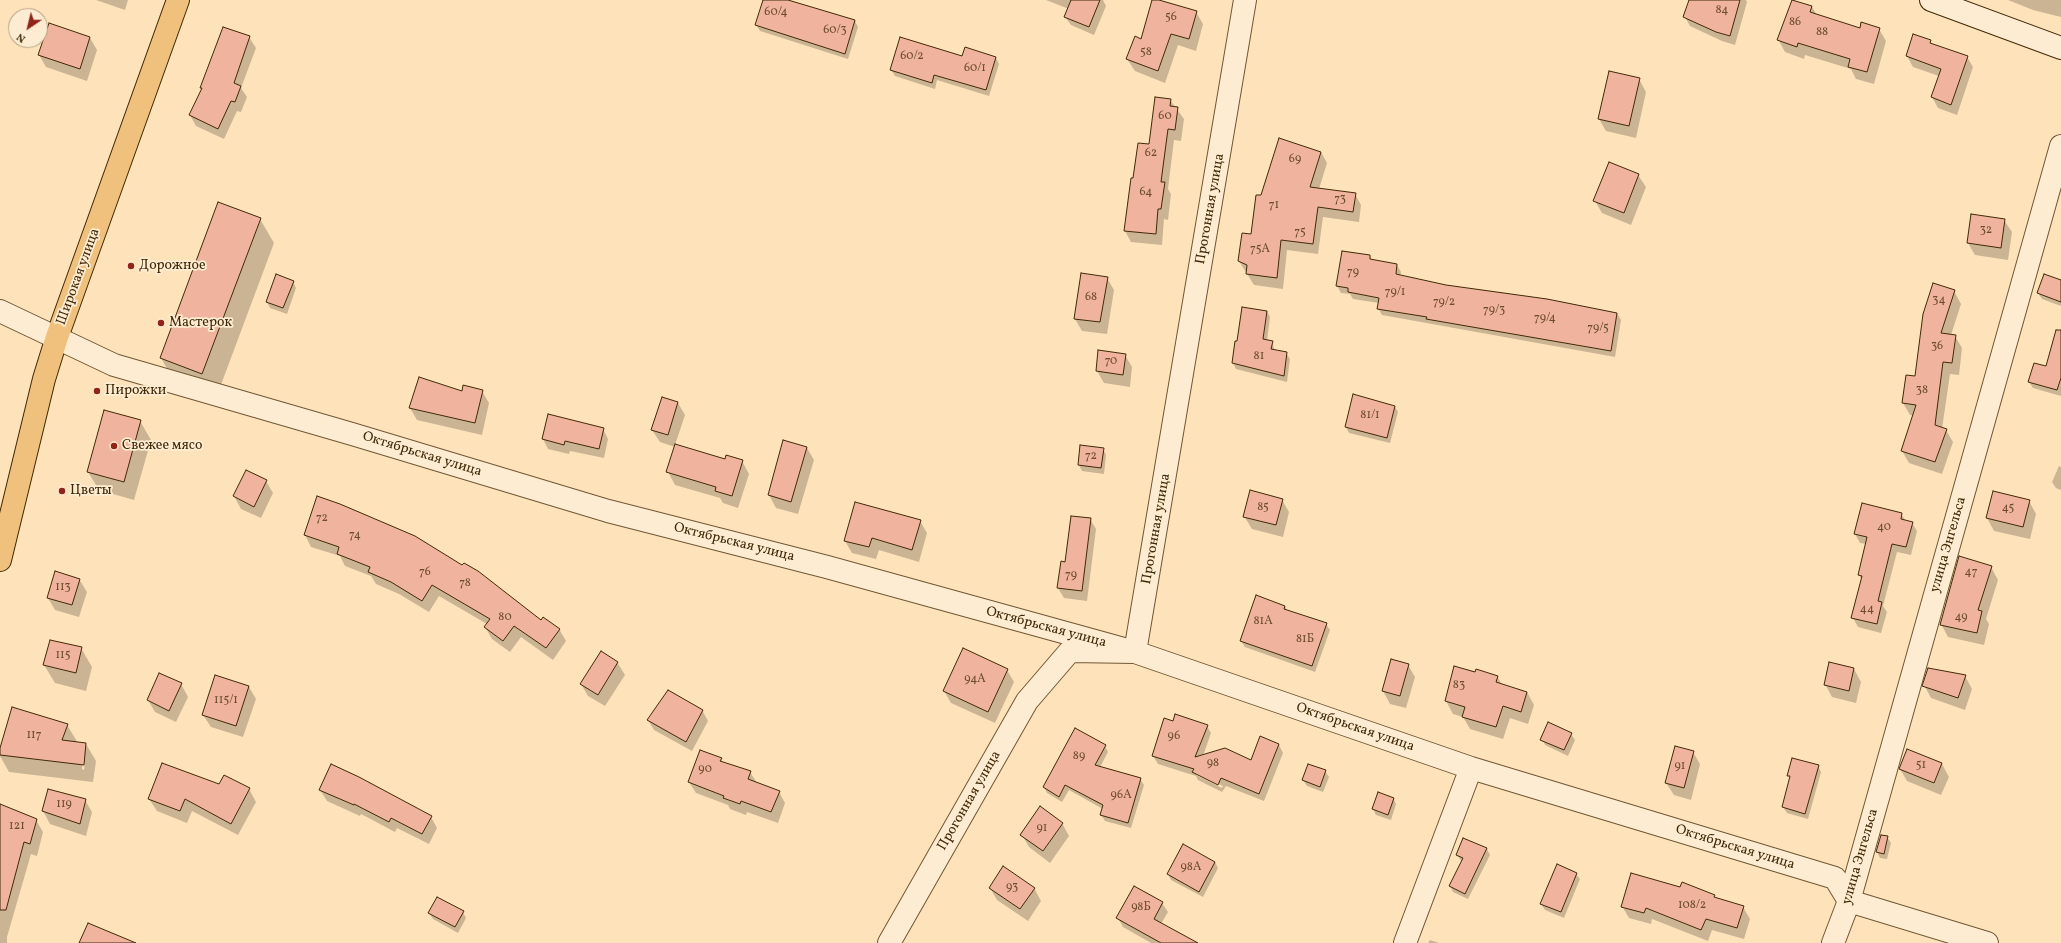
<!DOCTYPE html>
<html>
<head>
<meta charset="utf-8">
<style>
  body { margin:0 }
  #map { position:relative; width:2061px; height:943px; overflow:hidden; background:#fee2ba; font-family:Vollkorn,serif }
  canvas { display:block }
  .north { position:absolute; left:8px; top:8px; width:40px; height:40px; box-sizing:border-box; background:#feecd2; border:1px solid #b29e80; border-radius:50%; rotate:215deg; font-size:11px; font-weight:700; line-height:16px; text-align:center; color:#412906 }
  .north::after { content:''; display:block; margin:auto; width:14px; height:18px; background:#8f2418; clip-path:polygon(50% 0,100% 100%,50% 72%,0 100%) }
</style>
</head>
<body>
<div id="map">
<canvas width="2061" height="943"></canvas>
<div class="north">N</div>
</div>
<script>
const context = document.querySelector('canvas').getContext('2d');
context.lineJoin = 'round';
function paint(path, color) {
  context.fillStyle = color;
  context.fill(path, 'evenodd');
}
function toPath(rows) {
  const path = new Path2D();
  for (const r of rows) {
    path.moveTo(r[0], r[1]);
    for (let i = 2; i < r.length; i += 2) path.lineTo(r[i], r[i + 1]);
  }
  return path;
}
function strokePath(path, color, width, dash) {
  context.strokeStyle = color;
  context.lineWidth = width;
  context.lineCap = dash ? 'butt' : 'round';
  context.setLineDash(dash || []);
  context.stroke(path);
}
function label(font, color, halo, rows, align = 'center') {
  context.font = font + ' Vollkorn,serif';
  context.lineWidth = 3.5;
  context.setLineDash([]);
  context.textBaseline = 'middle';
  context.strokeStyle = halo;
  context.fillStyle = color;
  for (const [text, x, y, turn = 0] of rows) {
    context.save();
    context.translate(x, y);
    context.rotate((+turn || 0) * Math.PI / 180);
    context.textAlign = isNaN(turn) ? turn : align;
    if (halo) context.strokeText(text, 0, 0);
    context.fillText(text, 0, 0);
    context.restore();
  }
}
paint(toPath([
  [96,0,128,0,125,10],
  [764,0,788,0,855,21,858,27,848,59,760,31,756,25],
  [1046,0,1103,0,1106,6,1094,35,1071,25,1065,17,1069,9],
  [1153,0,1196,12,1203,24,1196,51,1178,45,1165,83,1135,71,1127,59,1142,40],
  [1690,0,1746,0,1747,2,1735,45,1722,41,1690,26,1685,17],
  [1793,0,1812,7,1817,15,1860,29,1879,29,1886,41,1874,84,1856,79,1851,69,1805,55,1804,59,1785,52,1778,39],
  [2008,0,2061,0,2061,17,2033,10],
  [249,37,256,48,241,88,247,97,241,112,237,111,224,139,196,126,190,115,202,89,201,87],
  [90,38,97,50,87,81,46,67,39,55],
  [1930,41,1932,45,1967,57,1973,67,1957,115,1938,108,1932,97,1939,76,1913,67,1907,56],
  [963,57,996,58,999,64,989,96,937,80,935,89,895,76,891,70],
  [1639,79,1646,92,1636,138,1606,131,1599,119],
  [1170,100,1184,119,1181,141,1174,140,1168,189,1171,194,1168,220,1164,219,1162,245,1131,242,1125,231,1134,179],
  [1321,152,1327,163,1319,189,1355,194,1361,205,1359,222,1323,217,1318,254,1287,250,1283,289,1254,285,1239,261,1252,236,1261,196],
  [1638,175,1646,187,1631,225,1602,213,1595,201],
  [260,219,274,243,216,398,175,383,161,358],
  [2004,220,2012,232,2008,260,1975,255,1968,243],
  [1370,256,1372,261,1397,265,1401,272,1400,276,1446,286,1617,313,1621,320,1615,357,1382,315,1378,308,1379,303,1353,299,1350,294,1341,293,1337,286],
  [1107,278,1114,290,1107,334,1082,331,1075,319],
  [2061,281,2061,306,2042,299,2038,293],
  [293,282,296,288,287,314,270,308,267,302],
  [1954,291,1961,304,1951,335,1955,336,1962,348,1959,375,1950,374,1942,429,1946,430,1953,442,1942,474,1909,463,1902,451,1914,416,1910,415,1903,403],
  [1267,311,1270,317,1267,341,1272,342,1275,351,1286,353,1290,359,1287,382,1236,369,1233,363,1238,342],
  [1125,355,1132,367,1130,387,1104,383,1097,371],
  [2061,364,2061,396,2033,388,2029,382,2046,367],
  [482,391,489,403,482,435,417,420,410,408,462,393],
  [678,403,685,415,675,445,726,461,742,461,749,474,738,508,723,503,720,498,675,485,668,472,675,447,660,442,652,430],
  [1395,407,1398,412,1390,443,1349,433,1346,427],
  [140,421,151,440,134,500,99,490,88,472],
  [603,429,608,439,604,458,570,451,569,454,548,449,543,439],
  [807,448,814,460,798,514,776,508,769,495],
  [1103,449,1106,455,1104,474,1082,471,1079,465],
  [2059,466,2061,467,2061,490,2056,488,2052,482],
  [266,481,273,493,261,518,241,509,234,496],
  [318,497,541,621,559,629,566,641,553,660,521,637,510,652,492,639,485,627,487,624,439,596,429,612,399,594,376,584,371,576,345,566,340,556,311,547,305,535],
  [1282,500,1289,512,1283,537,1252,529,1244,516],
  [2029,501,2036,514,2030,539,1994,531,1987,518],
  [1901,514,1906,521,1912,523,1917,531,1911,555,1897,552,1883,606,1887,612,1881,633,1858,627,1853,618,1862,580,1859,575,1867,544,1860,543,1855,534],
  [1090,519,1096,529,1087,601,1064,598,1058,588,1066,563],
  [920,521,927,533,919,562,879,550,876,559,852,553,845,541],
  [1991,567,1998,580,1986,619,1989,624,1984,645,1948,637,1941,624],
  [79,579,87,592,79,617,55,610,48,598],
  [1285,606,1287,611,1326,624,1330,630,1315,672,1245,647,1241,641],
  [81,648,92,667,86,691,55,683,44,665],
  [617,662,625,675,605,706,588,696,581,684],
  [1830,663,1854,669,1861,682,1856,703,1832,697,1825,684],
  [1408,665,1415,677,1406,708,1390,704,1383,691],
  [1455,667,1497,676,1502,685,1527,692,1534,705,1528,724,1510,718,1503,739,1470,729,1463,717,1453,714,1446,701],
  [1007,670,1014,682,995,723,951,703,944,691],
  [1965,676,1972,689,1965,710,1931,698,1924,685],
  [181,684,188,697,176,722,155,712,148,700],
  [249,687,256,699,243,737,211,727,203,715],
  [702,710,708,721,692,751,654,730,648,720],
  [1173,722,1207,726,1211,733,1203,756,1251,761,1261,737,1279,745,1283,753,1264,801,1226,786,1222,792,1198,780,1196,776,1158,764,1153,756],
  [1196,773,1223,786,1222,788,1196,775],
  [67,725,78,743,86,744,96,761,93,782,9,772,0,756,0,751],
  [83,759,85,759,84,770,82,769],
  [1571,734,1575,740,1568,756,1545,745,1542,739],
  [1105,746,1108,752,1100,767,1140,779,1144,785,1131,828,1105,821,1101,815,1103,809,1069,790,1062,802,1047,793,1044,787],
  [1693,752,1700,764,1691,800,1674,795,1666,783],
  [721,758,723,763,750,772,757,783,779,792,785,803,778,823,747,812,746,815,730,809,728,805,696,793,689,782],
  [1942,764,1949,777,1941,795,1907,781,1900,769],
  [1818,766,1821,772,1808,819,1787,813,1783,807,1791,779,1789,775],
  [1325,771,1329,777,1323,792,1307,786,1303,780],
  [220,786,249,789,256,802,238,835,192,811,187,823,157,811,149,799],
  [320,790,431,817,437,828,429,844,397,828,395,832,361,814,360,816,327,801],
  [1393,798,1396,804,1391,820,1376,815,1373,809],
  [85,800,92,812,86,836,50,824,43,811],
  [0,805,36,820,43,832,37,856,31,854,7,937,7,943,0,943],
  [1062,823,1069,836,1050,863,1029,847,1022,835],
  [1887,837,1891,843,1887,859,1880,858,1877,852],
  [1464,839,1487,849,1490,855,1468,899,1453,892,1450,886,1462,862,1457,855],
  [1183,846,1215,862,1218,868,1203,897,1171,880,1168,874],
  [1576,874,1580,879,1564,918,1545,910,1541,904],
  [990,888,1034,888,1041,901,1028,921,997,900],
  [1681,888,1714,896,1716,898,1743,907,1750,919,1744,939,1712,930,1708,941,1652,919,1651,924,1629,918,1622,906],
  [1162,903,1168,912,1161,924,1196,943,1151,943,1123,927,1118,918],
  [463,912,466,918,458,933,433,919,429,913],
  [1430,940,1439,943,1428,943]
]), '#0003');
const building = toPath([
  [763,0,788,0,855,20,845,54,755,25,763,0],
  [1071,0,1100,0,1089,27,1064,17,1071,0],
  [1152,0,1159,0,1197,11,1189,39,1171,34,1158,71,1126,59,1135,36,1141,39,1152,0],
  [1689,0,1740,0,1730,36,1716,32,1683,17,1689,0],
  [1792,0,1812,6,1810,12,1860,28,1861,22,1880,28,1867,72,1848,67,1850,59,1798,43,1797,47,1777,40,1792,0],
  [49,23,90,37,80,69,38,55,49,23],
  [223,27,250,36,234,83,241,86,235,102,231,101,218,129,189,115,202,88,200,88,223,27],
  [1913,34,1931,40,1930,43,1968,56,1951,105,1931,97,1941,69,1906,56,1913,34],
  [900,37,962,56,965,47,996,57,986,90,934,75,932,83,890,70,900,37],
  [1609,71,1640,78,1629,126,1598,119,1609,71],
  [1155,97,1171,99,1170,106,1178,107,1175,130,1168,129,1161,182,1165,182,1161,209,1158,209,1156,234,1124,231,1131,178,1133,178,1138,143,1149,144,1155,97],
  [1279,138,1321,152,1310,187,1356,193,1353,212,1318,207,1313,244,1281,240,1277,278,1246,274,1247,265,1238,261,1242,233,1251,234,1256,195,1261,195,1279,138],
  [1609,162,1639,174,1624,213,1593,201,1609,162],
  [218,202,261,218,202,374,160,358,218,202],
  [1971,214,2005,219,2001,248,1967,243,1971,214],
  [1342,251,1370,255,1370,259,1397,264,1396,274,1446,285,1547,299,1617,313,1611,351,1426,319,1427,317,1377,309,1379,298,1348,292,1348,288,1336,286,1342,251],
  [1081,273,1108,277,1100,322,1074,319,1081,273],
  [276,274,294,281,283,308,266,302,276,274],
  [2044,274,2061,280,2061,302,2037,293,2044,274],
  [1933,283,1955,290,1941,333,1956,335,1952,363,1943,362,1935,425,1947,429,1935,462,1901,451,1916,405,1902,403,1906,375,1915,376,1923,314,1933,283],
  [1242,307,1267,311,1263,339,1273,341,1271,349,1287,352,1284,376,1232,363,1235,341,1237,341,1242,307],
  [2056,330,2061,330,2061,378,2057,390,2028,382,2034,363,2046,366,2056,330],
  [1098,350,1126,354,1123,375,1096,371,1098,350],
  [419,377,462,391,463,385,483,390,475,423,409,408,419,377],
  [1353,394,1395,406,1387,438,1345,427,1353,394],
  [662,397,678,402,668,435,651,430,662,397],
  [104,410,141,420,124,482,87,472,104,410],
  [548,414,604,428,599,449,565,441,564,445,542,439,548,414],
  [783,440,807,447,791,502,768,495,783,440],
  [675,444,725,459,726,455,743,460,732,496,715,491,716,487,666,472,675,444],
  [1080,445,1104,448,1101,468,1078,465,1080,445],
  [246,470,267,480,254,507,233,496,246,470],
  [1250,490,1283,499,1276,525,1243,517,1250,490],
  [1993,491,2030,500,2023,527,1986,518,1993,491],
  [317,496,340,504,415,536,462,565,464,563,478,571,541,620,543,617,560,629,546,648,514,626,503,641,484,627,490,619,432,585,422,601,391,582,368,572,370,567,337,554,339,547,304,535,317,496],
  [855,502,921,520,912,550,872,538,869,547,844,541,855,502],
  [1862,503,1902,513,1901,519,1913,522,1906,547,1892,544,1878,601,1882,602,1877,624,1851,618,1862,576,1858,575,1867,537,1854,534,1862,503],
  [1071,516,1091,518,1082,591,1057,588,1061,561,1065,562,1071,516],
  [1959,556,1992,566,1978,610,1982,611,1977,633,1940,625,1959,556],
  [55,571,80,579,72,605,47,598,55,571],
  [1256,595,1285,606,1284,609,1327,623,1312,666,1240,641,1256,595],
  [50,640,82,647,76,673,43,665,50,640],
  [963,648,1008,669,988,712,943,691,963,648],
  [601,651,618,662,598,695,580,684,601,651],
  [1391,659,1409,664,1400,696,1382,691,1391,659],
  [1829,662,1854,668,1849,691,1824,685,1829,662],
  [1454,666,1475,672,1476,669,1498,676,1496,682,1527,692,1521,712,1503,706,1496,727,1462,717,1465,707,1445,701,1454,666],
  [1928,668,1966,675,1958,698,1922,686,1928,668],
  [159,673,182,683,169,711,147,700,159,673],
  [215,675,249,686,236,726,202,715,215,675],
  [668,690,703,710,686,742,647,720,668,690],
  [12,707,68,724,62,740,86,743,84,765,0,755,0,748,12,707],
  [1175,714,1208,725,1195,757,1225,748,1251,760,1260,736,1279,744,1259,794,1221,778,1218,785,1192,772,1194,769,1152,756,1164,718,1173,721,1175,714],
  [1548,722,1572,733,1564,750,1540,740,1548,722],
  [1075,728,1106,745,1095,765,1141,778,1128,823,1100,815,1103,805,1065,785,1059,797,1043,787,1075,728],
  [1675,746,1694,751,1684,788,1665,783,1675,746],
  [1907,749,1942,763,1934,783,1899,769,1907,749],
  [700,750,722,758,720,761,751,771,748,779,780,791,771,812,741,801,740,804,723,798,724,796,688,782,700,750],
  [1792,758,1819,765,1805,814,1782,807,1790,776,1787,776,1792,758],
  [162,763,219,784,224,775,250,788,231,824,185,799,180,811,148,799,162,763],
  [331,764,359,777,432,816,422,834,391,818,389,822,354,804,354,805,319,790,331,764],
  [1308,764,1326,770,1320,787,1302,780,1308,764],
  [48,789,86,799,80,824,42,811,48,789],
  [1378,792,1394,798,1388,815,1372,809,1378,792],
  [0,804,37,819,30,844,24,842,6,910,0,910,0,804],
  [1040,806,1063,823,1043,851,1020,835,1040,806],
  [1881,835,1888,836,1884,854,1876,852,1881,835],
  [1463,838,1487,848,1465,894,1449,886,1463,858,1456,855,1463,838],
  [1183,844,1215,862,1199,892,1167,874,1183,844],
  [1557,864,1577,873,1561,912,1540,904,1557,864],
  [1003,866,1035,888,1020,909,989,888,1003,866],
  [1631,873,1680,887,1682,882,1715,895,1714,897,1744,906,1737,928,1706,919,1701,930,1646,908,1644,913,1621,907,1631,873],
  [1134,886,1163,902,1154,919,1198,943,1161,943,1116,918,1134,886],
  [437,897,464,911,455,927,428,913,437,897],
  [88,923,136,943,79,943,88,923]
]);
paint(building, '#efb39e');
strokePath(building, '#412906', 1);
const street = toPath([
  [0,311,114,365,352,434,608,511,827,567,1135,652,1471,768,1835,878,1849,901,1987,943],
  [889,943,1027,701,1070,651,1135,652,1245,0],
  [1405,943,1471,768],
  [1833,943,1849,901,2061,146]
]);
const secondary = toPath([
  [1931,0,2061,48]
]);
const primary = toPath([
  [0,560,44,379,57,337,178,0]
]);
strokePath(street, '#705733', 24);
strokePath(secondary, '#412906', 24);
strokePath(primary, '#412906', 24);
strokePath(street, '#feecd2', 22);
strokePath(secondary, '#feecd2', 22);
strokePath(primary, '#efc17d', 22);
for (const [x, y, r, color] of [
  [131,266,4,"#8f2418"],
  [161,323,4,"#8f2418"],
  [97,391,4,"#8f2418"],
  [114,446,4,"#8f2418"],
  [62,491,4,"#8f2418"]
]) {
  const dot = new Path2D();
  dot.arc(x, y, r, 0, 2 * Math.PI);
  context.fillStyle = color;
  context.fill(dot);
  strokePath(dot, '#feecd2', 1.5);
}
label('12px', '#6c4c2c', null, [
  ["84",1722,11],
  ["60/4",776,13],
  ["56",1171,18],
  ["86",1795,23],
  ["60/3",835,31],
  ["88",1822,33],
  ["58",1146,53],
  ["60/2",912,57],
  ["60/1",975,69],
  ["60",1165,117],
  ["62",1151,154],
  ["69",1295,160],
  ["64",1146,193],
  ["73",1340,200],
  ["71",1274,206],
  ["32",1986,231],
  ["75",1300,233],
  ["75А",1260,250],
  ["79",1353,273],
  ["79/1",1395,293],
  ["68",1091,298],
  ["34",1939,301],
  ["79/2",1444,303],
  ["79/3",1494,311],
  ["79/4",1545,319],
  ["79/5",1598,329],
  ["36",1937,347],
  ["81",1259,357],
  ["70",1111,362],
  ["38",1922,391],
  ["81/1",1370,416],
  ["72",1091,457],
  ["85",1263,508],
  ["45",2008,509],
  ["72",322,519],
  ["40",1884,528],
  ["74",355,536],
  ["76",425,573],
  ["47",1971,573],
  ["79",1071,576],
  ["78",465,584],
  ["113",63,588],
  ["44",1867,610],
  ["80",505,618],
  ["49",1961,618],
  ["81А",1263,622],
  ["81Б",1305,640],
  ["115",63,656],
  ["94А",975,680],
  ["83",1459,686],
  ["115/1",226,701],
  ["117",34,736],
  ["96",1174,737],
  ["89",1079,757],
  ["98",1213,764],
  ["51",1921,766],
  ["91",1680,767],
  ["90",705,770],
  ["96А",1121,796],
  ["119",64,805],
  ["121",17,827],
  ["91",1042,829],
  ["98А",1191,868],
  ["93",1012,888],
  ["108/2",1692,906],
  ["98Б",1141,908]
]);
label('14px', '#412906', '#feecd2', [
  ["Прогонная улица",1211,209,-80],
  ["Широкая улица",79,277,-70],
  ["Октябрьская улица",422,455,17],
  ["Прогонная улица",1157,529,-80],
  ["Октябрьская улица",734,543,14],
  ["улица Энгельса",1949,545,-74],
  ["Октябрьская улица",1046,628,15],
  ["Октябрьская улица",1355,728,19],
  ["Прогонная улица",970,801,-60],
  ["Октябрьская улица",1735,848,17],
  ["улица Энгельса",1861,857,-74]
]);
label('14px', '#412906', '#feecd2', [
  ["Дорожное",139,266],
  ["Мастерок",169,323],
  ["Пирожки",105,391],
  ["Свежее мясо",122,446],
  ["Цветы",70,491]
], 'left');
</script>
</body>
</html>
